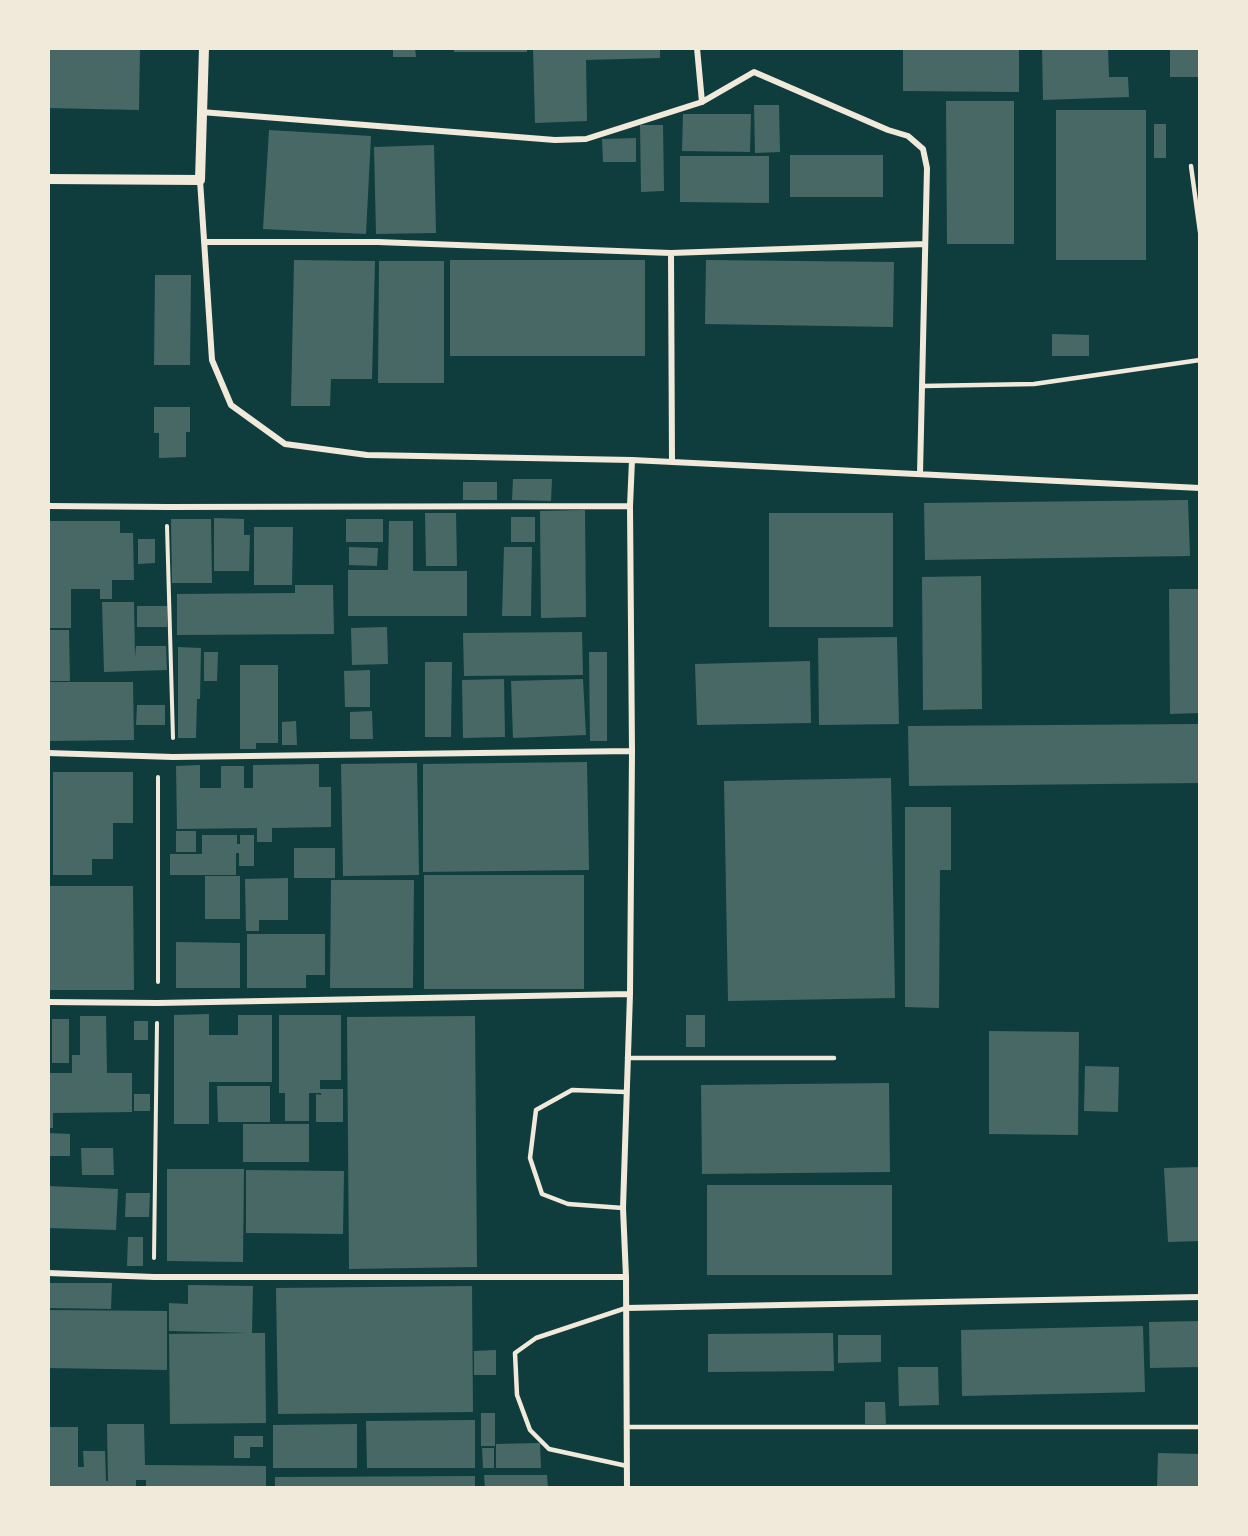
<!DOCTYPE html>
<html>
<head>
<meta charset="utf-8">
<style>
  body { margin:0 }
  #map { position:relative; width:1248px; height:1536px; overflow:hidden; background:#0f3d3e; font-family:"Noto Sans",sans-serif }
  canvas { display:block }
  .frame { position:absolute; inset:0; border:50px solid #f1e9da; pointer-events:none }
</style>
</head>
<body>
<div id="map">
<canvas width="1248" height="1536"></canvas>
<div class="frame"></div>
</div>
<script>
const context = document.querySelector('canvas').getContext('2d');
context.lineJoin = 'round';
function paint(path, color) {
  context.fillStyle = color;
  context.fill(path, 'evenodd');
}
function toPath(rows) {
  const path = new Path2D();
  for (const r of rows) {
    path.moveTo(r[0], r[1]);
    for (let i = 2; i < r.length; i += 2) path.lineTo(r[i], r[i + 1]);
  }
  return path;
}
function strokePath(path, color, width, dash) {
  context.strokeStyle = color;
  context.lineWidth = width;
  context.lineCap = dash ? 'butt' : 'round';
  context.setLineDash(dash || []);
  context.stroke(path);
}
paint(toPath([
  [48,48,140,48,139,110,48,108],
  [249,48,299,48,299,50,249,50],
  [393,48,415,48,416,57,393,57],
  [454,48,527,48,527,52,454,52],
  [533,48,660,48,660,58,586,60,587,121,535,123],
  [903,48,1019,48,1019,92,903,91],
  [1042,48,1108,48,1109,77,1128,77,1129,97,1043,100],
  [1170,48,1200,48,1200,77,1170,77],
  [946,101,1014,101,1014,244,947,244],
  [754,105,779,105,780,152,755,153],
  [1056,110,1146,110,1146,260,1056,260],
  [683,114,751,114,750,152,682,151],
  [1154,124,1166,124,1166,158,1154,158],
  [640,125,663,125,664,191,641,192],
  [269,130,371,136,366,234,263,229],
  [636,138,636,162,603,162,602,139],
  [434,145,436,233,376,234,374,147],
  [790,155,883,155,883,197,790,197],
  [680,156,769,156,769,203,680,202],
  [294,260,375,261,372,379,331,379,330,406,291,406],
  [450,260,645,260,645,356,450,356],
  [706,260,894,262,893,327,705,324],
  [379,261,444,261,444,383,378,383],
  [155,275,191,275,190,365,154,365],
  [1052,334,1089,335,1089,356,1052,356],
  [154,407,190,407,190,432,186,432,186,457,159,458,159,433,154,433],
  [513,479,552,479,551,501,512,500],
  [463,482,497,482,497,500,463,500],
  [1188,500,1190,556,925,560,924,503],
  [585,510,586,617,541,618,540,511],
  [425,513,456,513,457,566,426,566],
  [769,513,893,513,893,627,769,627],
  [511,517,535,517,535,542,511,542],
  [214,518,244,519,244,535,250,535,249,571,214,571],
  [171,519,211,519,212,583,172,583],
  [346,519,383,519,383,542,346,542],
  [48,521,120,521,120,533,133,533,134,580,112,580,112,599,100,599,100,589,71,589,71,628,48,628],
  [389,521,413,521,413,571,467,571,467,616,348,616,348,570,388,570],
  [254,527,293,527,292,585,254,585],
  [138,539,155,539,155,563,138,564],
  [349,547,378,548,377,566,349,565],
  [504,547,532,547,531,616,502,616],
  [981,576,982,709,923,710,922,577],
  [295,585,333,585,334,634,177,635,177,594,295,593],
  [1169,589,1200,589,1200,713,1170,714],
  [102,602,134,602,135,657,136,646,166,646,167,670,104,672],
  [137,606,167,606,167,627,137,627],
  [387,627,388,664,352,665,351,628],
  [48,630,69,630,70,681,48,681],
  [582,632,583,675,464,676,463,633],
  [897,637,899,724,819,725,818,638],
  [178,647,201,648,200,699,197,699,196,738,178,738],
  [204,652,218,652,217,681,204,681],
  [589,652,607,652,607,741,590,741],
  [810,661,811,723,697,725,695,664],
  [425,662,452,662,451,737,425,737],
  [240,665,278,665,278,743,256,743,256,749,240,749],
  [370,670,370,707,345,707,344,671],
  [504,679,505,737,463,738,462,680],
  [583,679,586,735,513,738,511,681],
  [48,682,133,682,134,740,48,741],
  [137,705,165,705,165,725,136,725],
  [372,711,373,739,350,739,350,712],
  [296,721,297,745,282,745,282,722],
  [1200,724,1200,783,909,786,908,726],
  [587,762,589,870,423,872,423,764],
  [417,763,419,875,343,876,341,764],
  [319,764,319,787,331,787,331,827,272,828,272,842,257,842,257,828,177,829,176,766,200,765,200,788,221,788,221,766,244,766,244,788,253,788,253,765],
  [53,772,133,772,133,823,113,823,113,859,92,859,92,875,53,875],
  [891,778,895,998,728,1001,724,781],
  [905,807,951,807,951,870,940,870,939,1008,905,1007],
  [176,831,196,831,196,852,176,852],
  [202,835,237,835,237,844,240,844,240,835,254,835,254,866,239,866,239,853,236,853,236,875,170,875,170,854,202,854],
  [294,848,335,848,335,878,294,878],
  [424,875,584,875,584,989,424,989],
  [205,876,240,876,240,919,205,919],
  [288,878,288,920,259,920,259,931,246,931,245,879],
  [331,880,414,880,413,988,330,988],
  [48,886,133,886,134,990,48,990],
  [247,934,325,934,325,975,306,975,306,988,247,988],
  [176,942,240,943,240,988,176,988],
  [209,1014,209,1035,238,1035,238,1015,272,1015,272,1082,209,1082,209,1124,174,1124,174,1015],
  [279,1015,341,1015,341,1080,320,1080,320,1089,343,1089,343,1122,316,1122,316,1094,321,1095,321,1093,309,1093,309,1121,285,1121,285,1093,279,1093],
  [686,1015,705,1015,705,1047,686,1047],
  [80,1016,106,1016,107,1073,132,1073,132,1112,53,1113,53,1128,48,1128,48,1073,72,1073,72,1055,80,1055],
  [475,1016,477,1267,349,1269,347,1017],
  [52,1019,69,1019,69,1063,52,1063],
  [134,1021,148,1021,148,1040,134,1040],
  [989,1031,1079,1032,1078,1135,989,1134],
  [1085,1066,1119,1067,1118,1112,1084,1111],
  [889,1083,890,1172,702,1174,701,1085],
  [217,1086,270,1086,270,1122,218,1122],
  [134,1094,150,1094,150,1111,134,1111],
  [243,1124,309,1124,309,1162,243,1162],
  [48,1133,70,1134,70,1156,48,1156],
  [81,1148,113,1148,114,1175,82,1175],
  [1200,1167,1200,1241,1168,1242,1164,1168],
  [167,1169,244,1169,243,1262,167,1261],
  [246,1170,344,1171,343,1234,246,1233],
  [707,1185,892,1185,892,1275,707,1275],
  [48,1186,118,1189,116,1230,48,1228],
  [126,1193,150,1193,149,1217,125,1217],
  [128,1237,143,1237,143,1266,127,1266],
  [48,1283,112,1283,111,1309,48,1308],
  [188,1285,253,1286,252,1333,265,1333,266,1423,170,1424,169,1334,248,1333,169,1331,169,1303,188,1304],
  [472,1286,473,1412,278,1414,276,1288],
  [48,1310,167,1311,167,1370,48,1368],
  [1200,1321,1200,1367,1150,1368,1149,1322],
  [1143,1326,1145,1392,962,1396,961,1330],
  [833,1333,834,1371,708,1372,708,1334],
  [838,1335,881,1335,881,1362,838,1363],
  [496,1350,496,1375,474,1375,474,1351],
  [898,1367,938,1367,939,1405,899,1406],
  [865,1402,885,1402,886,1424,865,1424],
  [481,1413,495,1413,495,1446,481,1446],
  [475,1420,475,1468,367,1468,366,1421],
  [107,1424,144,1424,145,1465,266,1466,266,1488,146,1488,146,1480,136,1480,136,1488,49,1488,48,1427,78,1427,78,1467,84,1467,83,1451,105,1451,106,1481,108,1481],
  [357,1424,357,1468,273,1468,273,1425],
  [234,1436,263,1436,263,1447,250,1447,250,1458,234,1458],
  [540,1443,541,1468,496,1468,496,1444],
  [482,1448,494,1448,494,1468,483,1468],
  [1158,1453,1200,1454,1200,1488,1157,1488],
  [484,1475,547,1475,548,1488,485,1488],
  [475,1476,475,1488,275,1488,275,1477]
]), '#486865');
strokePath(toPath([
  [167,526,173,738],
  [158,777,158,982],
  [154,1258,157,1023]
]), '#f1e9da', 4);
strokePath(toPath([
  [1191,166,1200,232],
  [922,386,1034,384,1200,360],
  [627,1058,834,1058],
  [623,1208,568,1204,542,1194,530,1158,536,1110,572,1090,626,1092],
  [626,1308,536,1338,515,1353,517,1395,530,1430,549,1449,627,1466],
  [626,1427,1200,1427]
]), '#f1e9da', 4.5);
strokePath(toPath([
  [697,48,702,102],
  [201,112,555,140,586,139,702,102,754,72,888,130,908,136,923,149,927,168,920,474],
  [200,180,212,360,231,405,285,444,367,455,632,460,1200,488],
  [204,242,378,242,671,253,672,462],
  [671,253,925,244],
  [48,506,167,507,630,506],
  [48,753,173,757,632,751],
  [48,1002,158,1003,630,994],
  [48,1273,154,1277,626,1277],
  [626,1308,1200,1297],
  [627,1488,626,1277,623,1208,630,994,632,751,630,506,632,460]
]), '#f1e9da', 6);
strokePath(toPath([
  [48,179,200,180,204,48]
]), '#f1e9da', 10);
</script>
</body>
</html>
